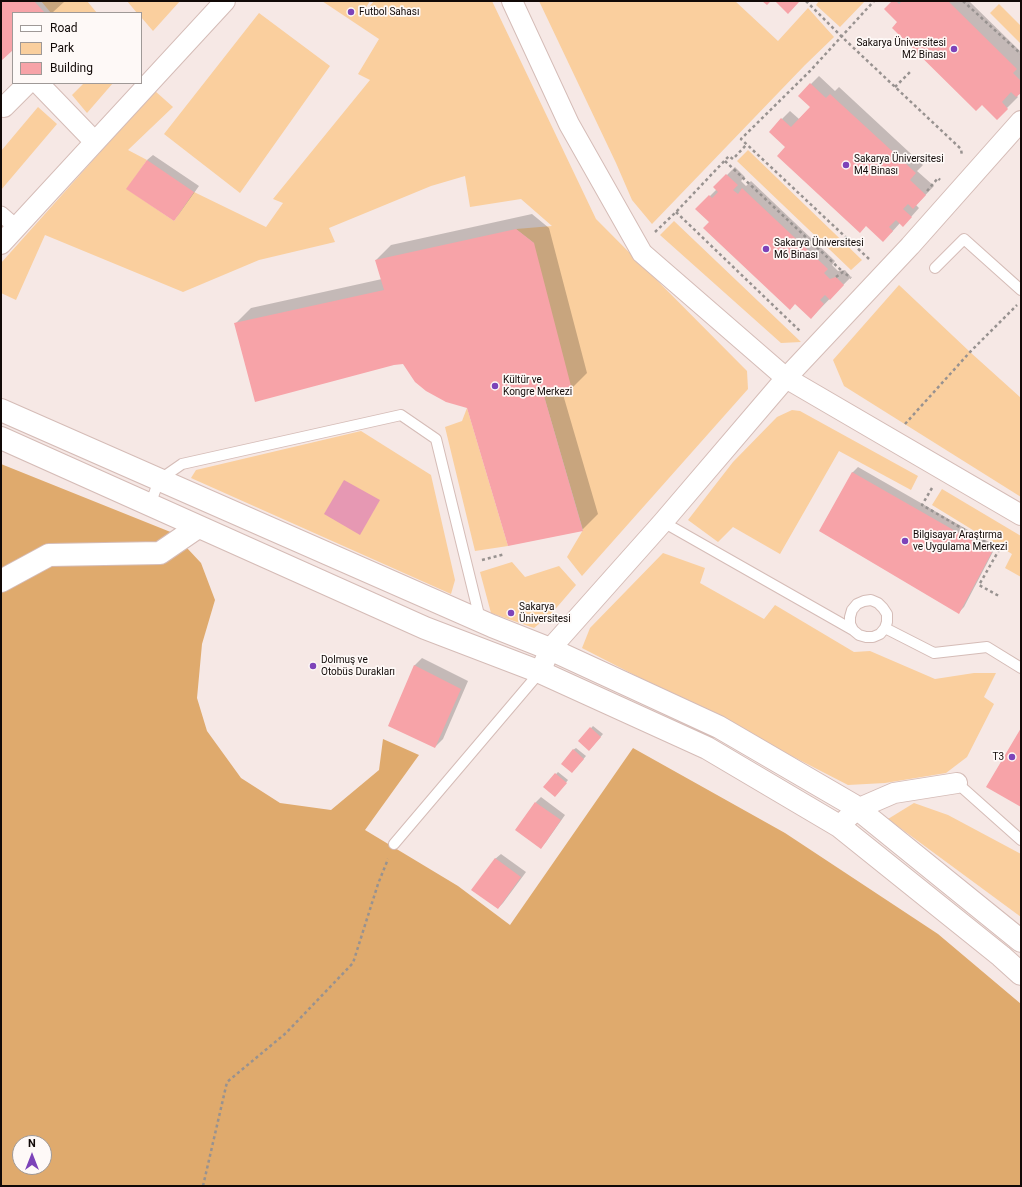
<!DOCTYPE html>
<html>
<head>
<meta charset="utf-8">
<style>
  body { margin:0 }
  #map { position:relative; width:1022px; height:1187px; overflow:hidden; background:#fef9f7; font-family:Roboto,sans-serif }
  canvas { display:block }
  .frame { position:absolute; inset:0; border:2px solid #110907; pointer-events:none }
  .legend { position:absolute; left:12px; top:12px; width:130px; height:72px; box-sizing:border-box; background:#fef9f7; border:1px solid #9f9997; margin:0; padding:5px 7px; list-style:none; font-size:12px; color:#110907 }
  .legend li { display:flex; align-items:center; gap:8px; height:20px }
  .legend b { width:20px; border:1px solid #9f9997 }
  .north { position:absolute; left:12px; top:1135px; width:40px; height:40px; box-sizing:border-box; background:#fef9f7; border:1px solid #9f9997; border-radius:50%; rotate:0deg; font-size:11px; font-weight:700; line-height:16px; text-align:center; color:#110907 }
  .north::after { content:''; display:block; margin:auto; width:14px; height:18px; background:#7d43b9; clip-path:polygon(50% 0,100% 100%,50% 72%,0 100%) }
</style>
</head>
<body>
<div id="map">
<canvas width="1022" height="1187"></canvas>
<div class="frame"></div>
<ul class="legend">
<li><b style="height:5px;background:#fff"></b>Road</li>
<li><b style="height:11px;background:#facf9e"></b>Park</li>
<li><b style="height:11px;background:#f7a3a8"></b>Building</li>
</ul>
<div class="north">N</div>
</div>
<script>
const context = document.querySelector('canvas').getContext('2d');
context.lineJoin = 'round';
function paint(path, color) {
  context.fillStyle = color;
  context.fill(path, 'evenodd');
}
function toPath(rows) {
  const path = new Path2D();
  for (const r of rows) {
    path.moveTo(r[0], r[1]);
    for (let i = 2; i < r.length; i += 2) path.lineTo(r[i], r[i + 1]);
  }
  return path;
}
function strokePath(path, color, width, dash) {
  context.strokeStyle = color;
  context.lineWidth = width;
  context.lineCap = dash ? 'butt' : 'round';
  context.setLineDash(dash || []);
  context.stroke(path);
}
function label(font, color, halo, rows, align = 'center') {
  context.font = font + ' Roboto,sans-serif';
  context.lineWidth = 3.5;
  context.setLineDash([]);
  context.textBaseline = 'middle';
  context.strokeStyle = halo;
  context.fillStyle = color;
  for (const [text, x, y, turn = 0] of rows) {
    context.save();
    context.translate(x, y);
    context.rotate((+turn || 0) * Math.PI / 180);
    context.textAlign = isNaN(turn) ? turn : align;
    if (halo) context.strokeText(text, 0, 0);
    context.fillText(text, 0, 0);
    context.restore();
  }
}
paint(toPath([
  [1,1,1021,1,1021,1186,1,1186],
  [13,13,141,13,141,83,13,83],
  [20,1143,44,1143,44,1167,20,1167]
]), '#f6e8e5');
paint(toPath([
  [41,1,87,1,97,13,51,13],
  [127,1,180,1,153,31,141,17,141,13,137,13],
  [322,1,370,1,359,19,374,1,492,1,596,219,747,371,748,389,582,576,567,557,583,530,544,396,534,243,516,229,552,226,521,199,470,207,465,176,431,186,329,228,335,242,259,260,183,292,45,235,16,300,1,293,1,263,155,91,173,107,128,150,147,160,127,189,174,221,194,192,266,227,283,203,273,199,370,80,358,74,379,39],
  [539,1,735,1,778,41,808,8,834,37,805,65,652,224,632,200,616,163],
  [819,1,865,1,840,27,816,5],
  [999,4,1021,26,1021,44,990,13],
  [259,13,330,66,240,193,164,134],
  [84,83,113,83,87,113,72,95],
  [38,107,57,124,1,190,1,151],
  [748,150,862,260,851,270,737,161],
  [674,221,801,342,781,343,660,235],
  [899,285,970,352,1021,398,1021,497,844,386,833,360],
  [467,408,508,546,475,551,445,427,462,421],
  [792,410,800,411,918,476,911,490,839,451,780,554,733,527,718,542,688,520,733,462,777,417],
  [361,431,431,475,455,580,451,594,191,478,196,470],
  [942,489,1021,536,1021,577,1005,568,1012,554,932,505],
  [663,553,705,568,700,583,764,619,775,605,854,652,870,651,935,679,974,673,996,673,984,697,994,704,967,757,946,773,885,783,848,785,582,648,590,628],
  [512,562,525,577,559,566,576,585,552,613,534,628,491,613,480,572],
  [914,803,948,815,1021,854,1021,917,888,819]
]), '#facf9e');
paint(toPath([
  [1,464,173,533,201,563,215,600,202,644,197,698,207,731,241,778,280,803,331,810,379,770,383,739,419,755,365,830,458,886,510,925,633,748,785,833,938,934,1021,1004,1021,1186,1,1186],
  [20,1143,44,1143,44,1167,20,1167]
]), '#dfaa6d');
paint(toPath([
  [344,480,380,500,360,535,324,514]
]), '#e698b3');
paint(toPath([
  [1,1,63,1,64,2,53,12,54,13,13,13,13,49,1,59],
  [893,1,969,1,1021,52,1021,91,1017,96,1018,97,997,118,899,22],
  [819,76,835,91,839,87,923,165,917,171,934,186,916,205,919,208,911,217,900,223,891,233,786,147,782,119,790,111,799,119,811,107,799,96],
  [153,155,199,186,179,214,174,220,147,160],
  [735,167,745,177,741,181,746,186,751,181,835,261,832,265,838,271,845,270,851,277,811,318,697,209,717,189,715,187],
  [532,214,549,228,587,373,571,389,562,391,598,514,582,530,468,408,404,363,235,324,251,308,382,279,376,260,391,245],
  [858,467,996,546,964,607,959,612,852,473],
  [422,658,468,681,443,739,435,747,414,666],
  [593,726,603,734,589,750,579,741],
  [576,748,586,756,574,770,573,750],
  [558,772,568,780,557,794,544,787],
  [541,797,565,815,546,842,541,848,536,802],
  [501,854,526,872,503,903,498,908,495,859]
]), '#0003');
paint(toPath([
  [1,1,34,1,45,13,13,13,13,50,1,61],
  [762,1,771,1,767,5],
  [775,1,798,1,799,2,788,14],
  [892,1,896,1,899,4,902,1,948,1,1017,69,1013,73,1021,81,1021,93,1016,97,1011,92,1002,102,1008,109,997,120,982,105,976,111,892,28,897,22,884,9],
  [810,83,826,98,830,94,916,173,910,180,926,195,913,209,908,204,903,209,912,217,903,227,896,220,889,227,893,231,883,242,866,226,860,233,777,156,785,147,769,132,781,118,791,127,810,107,798,96],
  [147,160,194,192,174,221,126,189],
  [726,174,738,185,733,190,738,194,742,188,828,269,824,273,830,279,836,277,844,285,830,300,825,295,820,300,824,304,811,319,795,304,790,310,703,228,709,222,695,209,709,195,712,198,718,192,713,187],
  [516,229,534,243,572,390,544,396,583,531,508,546,467,408,446,402,426,391,415,382,403,364,394,365,255,402,234,323,384,290,375,260],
  [852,472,992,552,959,614,819,531],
  [414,665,461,689,435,748,388,726],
  [590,727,601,737,589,751,578,741],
  [1021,728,1021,807,986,787],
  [573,749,584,759,572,773,561,764],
  [555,773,567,783,555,797,543,787],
  [535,802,561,820,541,849,515,830],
  [495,858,521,877,498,909,471,890]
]), '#f7a3a8');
const service = toPath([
  [935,268,964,239,1021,290],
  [150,505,159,480,182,464,401,415,436,439,480,619],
  [663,522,853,630,859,635,866,637,873,637,880,634,885,628,887,622,887,614,883,608,878,603,871,600,864,601,857,604,852,610,850,617,850,624,853,630],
  [885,628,934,653,987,647,1021,668],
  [957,783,1021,840],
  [394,844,540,672]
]);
const pedestrian = toPath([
  [1,214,16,227]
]);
const minor = toPath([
  [512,1,569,124,642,253,786,378,1021,515],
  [38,83,95,142],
  [4,107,28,83],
  [1,244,225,1],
  [540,672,550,649,663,522,786,378,910,246,1021,121],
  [839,826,857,809,894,793,957,783]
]);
const tertiary = toPath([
  [1,410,492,626,550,649,719,727,853,805,1021,941],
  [1,438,425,628,540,672,707,748,839,826,1001,956,1021,974],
  [1,581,49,555,160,553,198,527]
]);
strokePath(service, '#d5bcb7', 12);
strokePath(pedestrian, '#d5bcb7', 17);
strokePath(minor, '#d5bcb7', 22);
strokePath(tertiary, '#d5bcb7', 24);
strokePath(toPath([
  [806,1,842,37,961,149,962,156],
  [963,1,1021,54],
  [895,87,910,72],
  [725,161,843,272],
  [927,191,938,178,940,180],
  [676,212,801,332],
  [655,232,676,212,729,156,733,159,747,144],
  [869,259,741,139,810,71,874,1],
  [836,277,843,272,851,278],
  [905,424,970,352,1017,305],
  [932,488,922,505,999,550,979,585,999,596],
  [482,560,505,554],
  [203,1186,227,1082,286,1033,353,963,378,884,388,859]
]), '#989290', 2.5, [3, 3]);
strokePath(service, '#fff', 10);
strokePath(pedestrian, '#fff', 15);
strokePath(minor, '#fff', 20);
strokePath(tertiary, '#fff', 22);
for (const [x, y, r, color] of [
  [351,12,4,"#7d43b9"],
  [954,49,4,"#7d43b9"],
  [846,165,4,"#7d43b9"],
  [766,249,4,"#7d43b9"],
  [495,386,4,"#7d43b9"],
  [905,541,4,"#7d43b9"],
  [511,613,4,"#7d43b9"],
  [313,666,4,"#7d43b9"],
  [1012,757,4,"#7d43b9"]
]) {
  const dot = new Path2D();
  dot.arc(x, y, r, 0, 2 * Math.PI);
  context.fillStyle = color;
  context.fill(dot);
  strokePath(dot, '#fef9f7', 1.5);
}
label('10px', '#110907', '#fef9f7', [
  ["Futbol Sahası",359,12],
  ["Sakarya Üniversitesi",946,43,"right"],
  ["M2 Binası",946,55,"right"],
  ["Sakarya Üniversitesi",854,159],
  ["M4 Binası",854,171],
  ["Sakarya Üniversitesi",774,243],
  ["M6 Binası",774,255],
  ["Kültür ve",503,380],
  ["Kongre Merkezi",503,392],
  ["Bilgisayar Araştırma",913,535],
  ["ve Uygulama Merkezi",913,547],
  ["Sakarya",519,607],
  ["Üniversitesi",519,619],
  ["Dolmuş ve",321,660],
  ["Otobüs Durakları",321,672],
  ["T3",1004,757,"right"]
], 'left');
</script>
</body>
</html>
